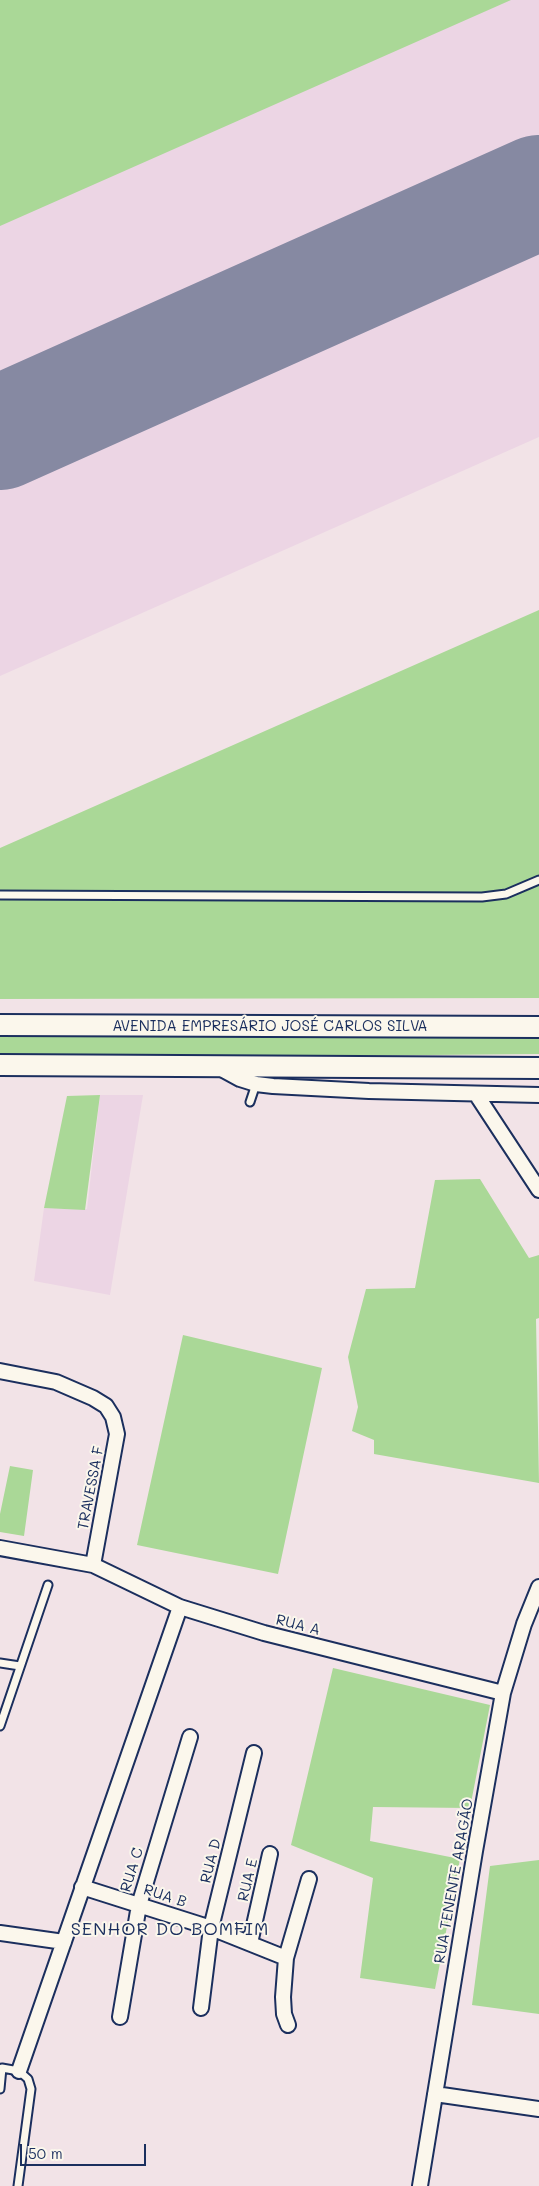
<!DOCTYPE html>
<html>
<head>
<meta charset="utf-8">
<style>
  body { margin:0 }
  #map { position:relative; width:539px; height:2186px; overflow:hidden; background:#f2e3e7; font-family:Mali,sans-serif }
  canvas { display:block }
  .scale { position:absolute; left:20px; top:2144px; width:126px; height:22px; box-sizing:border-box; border:2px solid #1b2f5e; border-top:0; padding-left:6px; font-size:15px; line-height:18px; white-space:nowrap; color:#1b2f5e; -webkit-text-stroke:4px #fbf7ec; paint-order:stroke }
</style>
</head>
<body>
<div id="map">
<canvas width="539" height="2186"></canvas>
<div class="scale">50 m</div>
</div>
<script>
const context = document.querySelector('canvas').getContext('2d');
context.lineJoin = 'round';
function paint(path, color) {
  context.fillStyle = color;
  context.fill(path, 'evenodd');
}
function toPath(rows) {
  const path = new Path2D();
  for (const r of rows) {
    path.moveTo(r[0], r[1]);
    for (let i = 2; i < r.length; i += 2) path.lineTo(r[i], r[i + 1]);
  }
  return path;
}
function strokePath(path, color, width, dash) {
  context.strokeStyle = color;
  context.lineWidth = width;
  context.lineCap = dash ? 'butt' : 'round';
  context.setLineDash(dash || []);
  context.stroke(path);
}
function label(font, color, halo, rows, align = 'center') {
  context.font = font + ' Mali,sans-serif';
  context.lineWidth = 4;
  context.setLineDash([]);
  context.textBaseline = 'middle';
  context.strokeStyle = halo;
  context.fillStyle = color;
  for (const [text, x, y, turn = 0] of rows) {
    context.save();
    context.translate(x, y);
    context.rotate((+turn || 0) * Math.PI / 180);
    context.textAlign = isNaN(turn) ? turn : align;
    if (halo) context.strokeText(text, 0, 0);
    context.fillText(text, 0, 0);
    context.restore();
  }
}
paint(toPath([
  [0,0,539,0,539,437,0,676],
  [100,1095,143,1095,110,1295,34,1281,44,1208,87,1209]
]), '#ecd5e4');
paint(toPath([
  [0,0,511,0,0,226],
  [539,610,539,998,0,999,0,848],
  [0,1033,539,1037,539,1054,212,1057,0,1057],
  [100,1095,85,1210,44,1208,67,1096],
  [480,1179,529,1258,539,1255,539,1318,536,1319,539,1483,374,1454,374,1440,352,1431,358,1407,348,1357,366,1289,415,1288,435,1180],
  [183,1335,322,1368,278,1574,137,1545],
  [10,1466,33,1470,24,1536,0,1532,0,1514],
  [333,1668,490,1705,470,1808,373,1807,370,1841,460,1859,435,1989,360,1978,373,1878,291,1845],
  [539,1860,539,2014,472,2005,490,1866]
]), '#aad897');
strokePath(toPath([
  [0,433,539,192]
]), '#8689a2', 114);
const service = toPath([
  [0,895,482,897,506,894,539,880],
  [250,1102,256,1084],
  [0,1663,20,1666],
  [0,1726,48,1585],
  [0,2089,2,2068,19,2071,28,2079,31,2089,18,2186]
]);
const minor = toPath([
  [218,1067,240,1079,256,1084,273,1086,369,1091,539,1095],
  [476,1094,539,1190],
  [0,1371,56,1382,93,1398,106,1406,113,1417,117,1434,93,1565],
  [0,1548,93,1565,180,1607,264,1633,503,1693],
  [82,1887,211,1928,286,1958,283,1997,284,2014,288,2025],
  [0,1933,64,1942],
  [250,1943,270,1854],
  [286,1958,309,1879],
  [201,2008,211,1928,254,1753],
  [120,2017,139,1905,190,1737],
  [19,2071,180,1607],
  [435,2094,539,2109],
  [420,2186,475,1851,503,1693,524,1624,539,1587]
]);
const secondary = toPath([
  [0,1025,539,1027],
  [0,1065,539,1068]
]);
strokePath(service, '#1b2f5e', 11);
strokePath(minor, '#1b2f5e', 18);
strokePath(secondary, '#1b2f5e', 24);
strokePath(service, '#fbf7ec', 7);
strokePath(minor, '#fbf7ec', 14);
strokePath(secondary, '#fbf7ec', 20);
label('15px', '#1b2f5e', '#fbf7ec', [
  ["AVENIDA EMPRESÁRIO JOSÉ CARLOS SILVA",270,1026],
  ["TRAVESSA F",91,1488,-79],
  ["RUA A",298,1625,14],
  ["RUA D",211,1861,-76],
  ["RUA C",132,1870,-73],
  ["RUA E",248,1880,-77],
  ["RUA TENENTE ARAGÃO",454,1881,-80],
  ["RUA B",165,1896,18]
]);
context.letterSpacing = '1px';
label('18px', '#1b2f5e', '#fbf7ec', [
  ["SENHOR DO BOMFIM",170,1929]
]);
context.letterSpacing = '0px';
</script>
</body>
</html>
